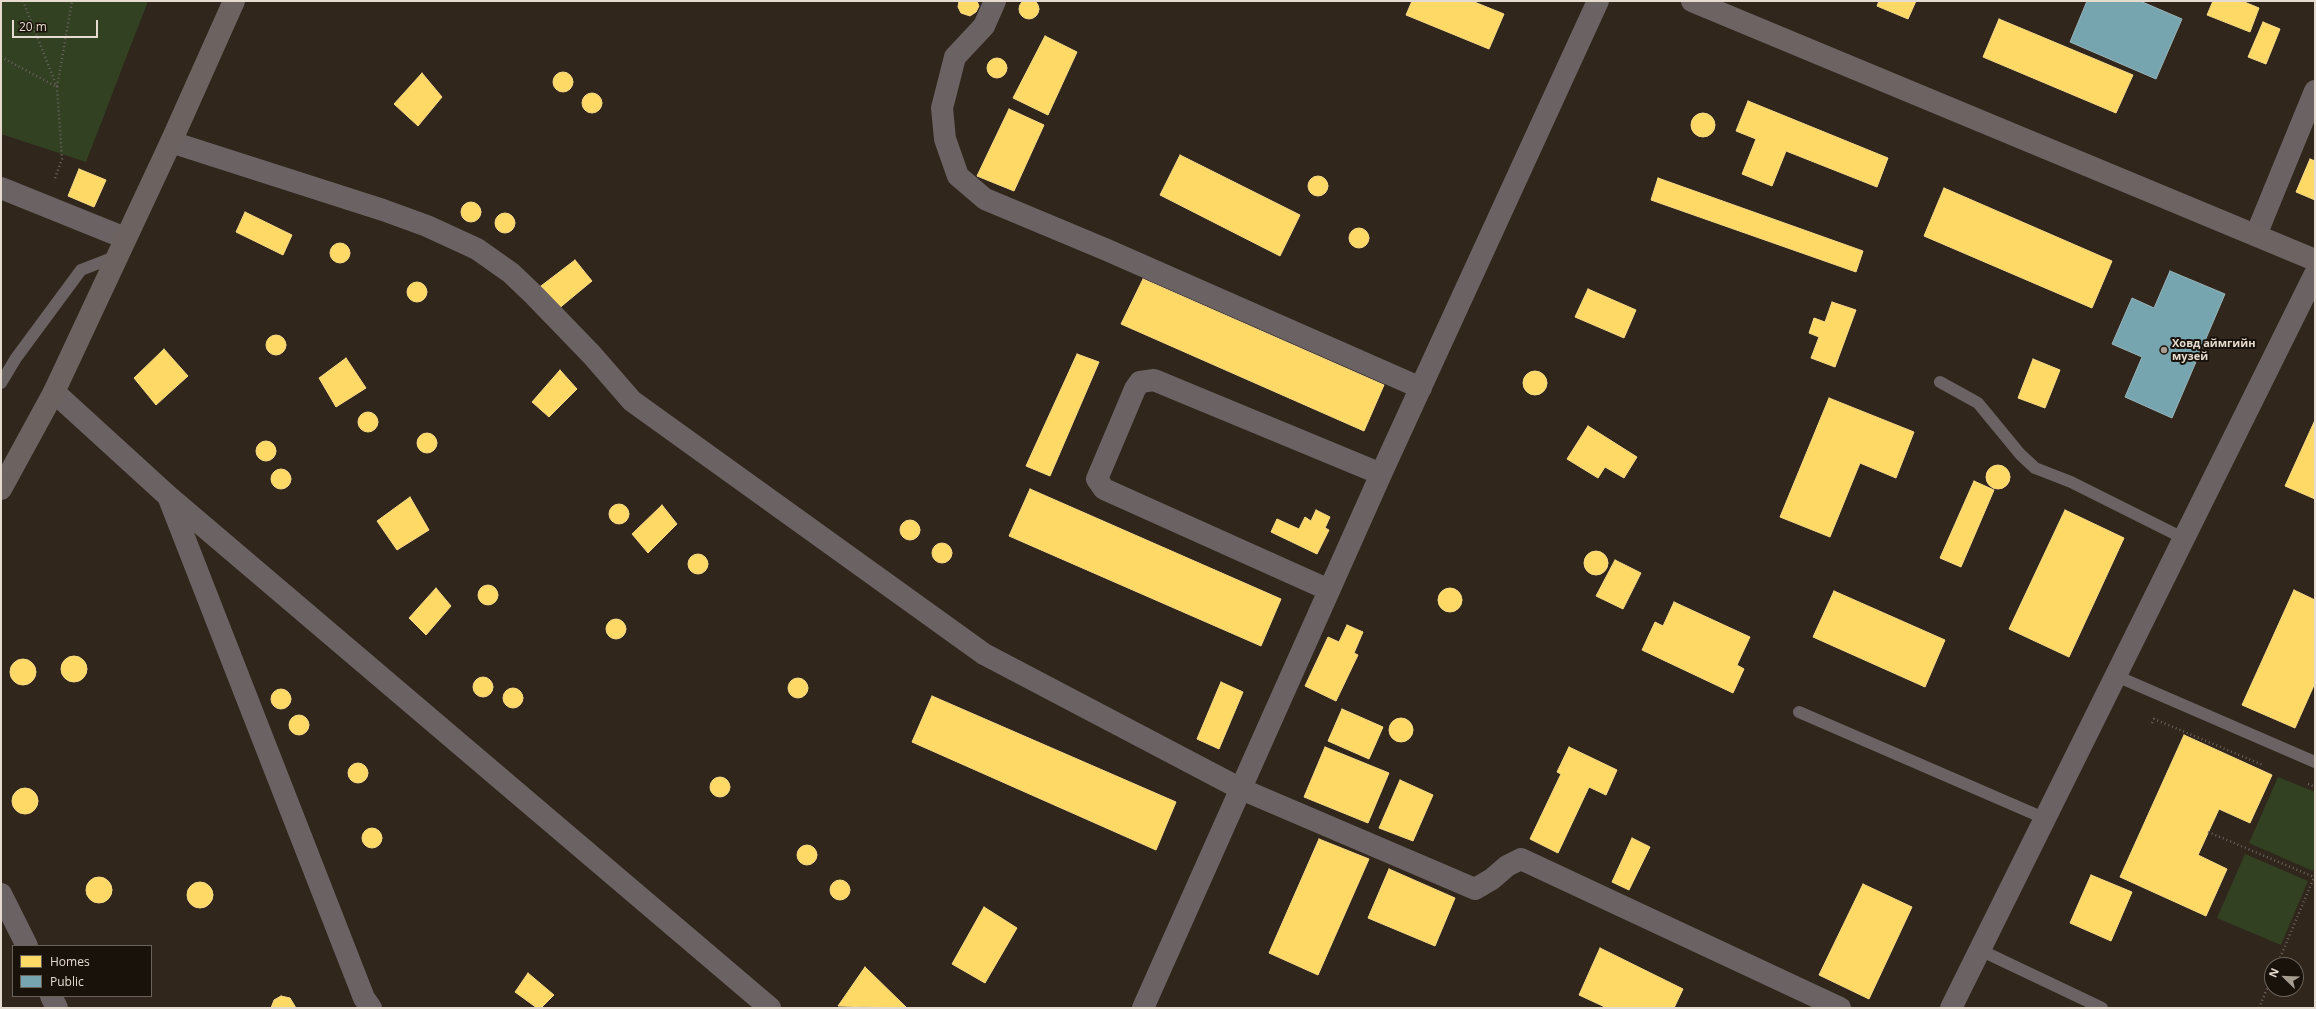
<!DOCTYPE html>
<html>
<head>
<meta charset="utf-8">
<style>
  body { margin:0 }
  #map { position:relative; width:2316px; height:1009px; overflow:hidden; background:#30261c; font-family:"Open Sans",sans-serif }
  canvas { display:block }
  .frame { position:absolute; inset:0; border:2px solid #e6dbcf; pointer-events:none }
  .legend { position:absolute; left:12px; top:945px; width:140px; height:52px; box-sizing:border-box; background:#19120a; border:1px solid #6b6259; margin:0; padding:5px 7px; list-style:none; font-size:12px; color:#e6dbcf }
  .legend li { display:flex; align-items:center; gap:8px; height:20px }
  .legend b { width:20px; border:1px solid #6b6259 }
  .north { position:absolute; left:2264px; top:957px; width:40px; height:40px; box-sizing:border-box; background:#19120a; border:1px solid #6b6259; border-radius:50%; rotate:293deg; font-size:11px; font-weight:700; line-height:16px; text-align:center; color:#e6dbcf }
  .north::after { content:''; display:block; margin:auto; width:14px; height:18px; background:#a69c90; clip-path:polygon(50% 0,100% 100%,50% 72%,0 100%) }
  .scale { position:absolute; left:12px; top:20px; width:86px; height:18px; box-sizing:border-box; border:2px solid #e6dbcf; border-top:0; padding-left:5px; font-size:12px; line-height:14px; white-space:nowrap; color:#e6dbcf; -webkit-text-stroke:3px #19120a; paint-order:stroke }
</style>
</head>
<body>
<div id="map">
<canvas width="2316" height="1009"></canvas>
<div class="frame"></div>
<ul class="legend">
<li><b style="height:11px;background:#ffd966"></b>Homes</li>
<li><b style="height:11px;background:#76a5af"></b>Public</li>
</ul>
<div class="north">N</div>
<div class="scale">20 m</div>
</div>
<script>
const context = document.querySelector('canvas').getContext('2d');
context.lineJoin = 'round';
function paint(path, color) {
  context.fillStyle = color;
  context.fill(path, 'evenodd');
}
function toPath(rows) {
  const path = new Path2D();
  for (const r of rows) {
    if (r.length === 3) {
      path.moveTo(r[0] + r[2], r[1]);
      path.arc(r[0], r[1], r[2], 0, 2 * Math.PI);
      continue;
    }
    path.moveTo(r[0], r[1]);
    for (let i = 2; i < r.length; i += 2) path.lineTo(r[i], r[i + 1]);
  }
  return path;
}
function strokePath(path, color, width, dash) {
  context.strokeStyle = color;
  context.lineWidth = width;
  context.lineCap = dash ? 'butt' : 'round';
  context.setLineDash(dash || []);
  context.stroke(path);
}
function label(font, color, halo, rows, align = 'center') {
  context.font = font + ' "Open Sans",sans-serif';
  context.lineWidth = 4;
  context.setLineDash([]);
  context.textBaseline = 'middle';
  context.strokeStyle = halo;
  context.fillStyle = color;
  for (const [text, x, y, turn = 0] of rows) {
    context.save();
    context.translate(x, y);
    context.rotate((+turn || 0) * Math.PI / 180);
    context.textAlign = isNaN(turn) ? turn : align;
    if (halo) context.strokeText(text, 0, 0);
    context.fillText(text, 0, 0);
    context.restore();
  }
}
paint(toPath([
  [1,1,148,1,86,162,1,134],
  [2278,777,2315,792,2315,865,2313,871,2249,843],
  [2245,854,2308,881,2281,945,2217,918]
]), '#324122');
const homes = toPath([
  [1029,9,10],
  [959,1,977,1,979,6,976,12,970,16,961,13,958,7,959,1],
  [1412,1,1472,1,1504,14,1489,49,1406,15,1412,1],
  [1879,1,1916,1,1908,19,1877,6,1879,1],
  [2213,1,2242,1,2259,8,2250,32,2207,15,2213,1],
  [1999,19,2133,75,2116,113,1983,57,1999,19],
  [2263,22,2280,29,2266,64,2248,57,2263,22],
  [1045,36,1077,52,1048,115,1013,98,1045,36],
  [997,68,10],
  [563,82,10],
  [422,73,442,97,418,126,394,104,422,73],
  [592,103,10],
  [1748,101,1888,158,1877,187,1786,151,1772,186,1742,174,1756,139,1736,131,1748,101],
  [1009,109,1044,125,1014,191,977,176,1009,109],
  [1703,125,12],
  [1180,155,1300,215,1280,256,1160,195,1180,155],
  [2310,159,2315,161,2315,200,2296,192,2310,159],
  [79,169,106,180,94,207,68,196,79,169],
  [1318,186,10],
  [1658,178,1863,251,1856,272,1651,200,1658,178],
  [1944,188,2112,261,2092,308,1924,236,1944,188],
  [471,212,10],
  [245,212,292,235,283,255,236,232,245,212],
  [505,223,10],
  [1359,238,10],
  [340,253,10],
  [575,260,592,281,557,310,537,289,575,260],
  [1143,279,1384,385,1364,431,1121,324,1143,279],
  [417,292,10],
  [1588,289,1636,310,1624,338,1575,317,1588,289],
  [1832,302,1856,310,1835,367,1811,358,1819,337,1809,333,1814,318,1825,322,1832,302],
  [276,345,10],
  [164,349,188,376,156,405,134,378,164,349],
  [1077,354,1099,362,1050,476,1026,466,1077,354],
  [346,358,366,388,336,407,319,378,346,358],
  [2033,359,2060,370,2045,408,2018,398,2033,359],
  [560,370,577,389,549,417,532,402,560,370],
  [1535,383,12],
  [1829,398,1914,432,1896,478,1860,463,1830,537,1780,517,1829,398],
  [368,422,10],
  [2315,420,2315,499,2285,486,2315,420],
  [1588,426,1637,457,1624,478,1605,467,1598,478,1567,459,1588,426],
  [427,443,10],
  [266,451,10],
  [1998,477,12],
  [281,479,10],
  [1974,481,1994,490,1961,567,1940,558,1974,481],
  [1030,489,1281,599,1261,646,1009,536,1030,489],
  [410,497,429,530,397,550,377,521,410,497],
  [619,514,10],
  [662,505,677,524,648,553,632,534,662,505],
  [1316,510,1330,517,1325,528,1329,530,1317,554,1271,532,1277,519,1299,529,1305,517,1311,521,1316,510],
  [2065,510,2124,538,2069,657,2009,629,2065,510],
  [910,530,10],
  [942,553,10],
  [1596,563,12],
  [698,564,10],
  [1615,560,1641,573,1623,609,1596,596,1615,560],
  [488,595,10],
  [436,588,451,606,426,635,409,618,436,588],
  [1450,600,12],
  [2294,590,2315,600,2315,683,2295,728,2242,705,2294,590],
  [1834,591,1945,640,1925,687,1813,637,1834,591],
  [1674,602,1750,637,1737,665,1744,669,1733,693,1642,650,1655,622,1663,626,1674,602],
  [616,629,10],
  [1347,625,1363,632,1354,653,1358,655,1336,701,1305,686,1328,637,1339,642,1347,625],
  [74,669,13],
  [23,672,13],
  [483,687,10],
  [798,688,10],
  [1221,682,1243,692,1219,749,1197,739,1221,682],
  [513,698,10],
  [281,699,10],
  [932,696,1176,802,1156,850,912,742,932,696],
  [1342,709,1383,727,1369,759,1328,741,1342,709],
  [299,725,10],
  [1401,730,12],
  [2184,735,2272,775,2250,823,2219,809,2198,855,2227,869,2206,916,2120,877,2184,735],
  [1325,747,1389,773,1368,823,1304,797,1325,747],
  [1569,747,1617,770,1606,795,1589,787,1558,853,1530,839,1561,774,1557,772,1569,747],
  [358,773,10],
  [720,787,10],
  [1400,780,1433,795,1413,841,1379,828,1400,780],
  [25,801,13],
  [372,838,10],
  [1632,838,1650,847,1629,890,1612,882,1632,838],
  [1319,839,1369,859,1318,975,1269,953,1319,839],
  [807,855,10],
  [1389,869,1455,898,1435,946,1368,918,1389,869],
  [2091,875,2132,892,2111,941,2070,923,2091,875],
  [99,890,13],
  [840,890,10],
  [200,895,13],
  [1863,884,1912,907,1869,999,1819,975,1863,884],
  [984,907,1017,928,985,983,952,964,984,907],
  [1600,948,1683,989,1674,1008,1607,1008,1579,995,1600,948],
  [865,967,907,1008,838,1006,865,967],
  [528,973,554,995,541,1008,537,1008,515,992,528,973],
  [281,996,290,998,296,1008,271,1008,274,1000,281,996]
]);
paint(homes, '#ffd966');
strokePath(homes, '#f8da86', 1);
const public = toPath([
  [2087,1,2140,1,2182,19,2156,79,2070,42,2087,1],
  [2170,271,2225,294,2172,418,2125,397,2142,357,2112,344,2132,298,2154,308,2170,271]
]);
paint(public, '#76a5af');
strokePath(public, '#98b5b9', 1);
strokePath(toPath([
  [23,1,57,87,62,159,54,181],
  [1,57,57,87,72,1],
  [2152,723,2154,719,2263,765],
  [2308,784,2315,787],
  [2208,832,2314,877],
  [2277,965,2315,875],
  [2259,1008,2272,977]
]), '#6b6361', 2.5, [1, 3]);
strokePath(toPath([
  [1940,382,1978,403,2020,454,2035,468,2071,482,2183,538],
  [1,383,16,358,81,270,117,256],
  [2114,675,2315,762],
  [1799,712,2046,819],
  [1980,950,2102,1008]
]), '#6b6263', 12);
strokePath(toPath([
  [995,1,984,26,955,57,942,108,945,139,958,176,985,199,1107,250,1421,388],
  [171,142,383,210,427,226,477,249,511,273,534,295,592,355,632,401,984,654,1241,789,1475,889,1492,879,1507,866,1521,859,1840,1008],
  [1,188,125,238],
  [2256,235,2315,91],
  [54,392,168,496,364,998,371,1008],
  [168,496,770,1008],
  [1329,590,1104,489,1097,479,1135,389,1140,382,1154,380,1381,474],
  [1,894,27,946],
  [51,996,57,1008],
  [1143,1008,1381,474,1598,1],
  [1951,1008,2315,274]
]), '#6b6263', 22);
strokePath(toPath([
  [1692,1,2315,260]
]), '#6d6363', 22);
strokePath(toPath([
  [1,489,54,392,171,142,234,1]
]), '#6c625f', 22);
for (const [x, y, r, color] of [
  [2164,350,4,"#a69c90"]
]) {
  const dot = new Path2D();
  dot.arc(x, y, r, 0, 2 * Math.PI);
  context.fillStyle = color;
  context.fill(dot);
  strokePath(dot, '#19120a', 1.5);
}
label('bold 11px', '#e6dbcf', '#19120a', [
  ["Ховд аймгийн",2172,344],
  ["музей",2172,357]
], 'left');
</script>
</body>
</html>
